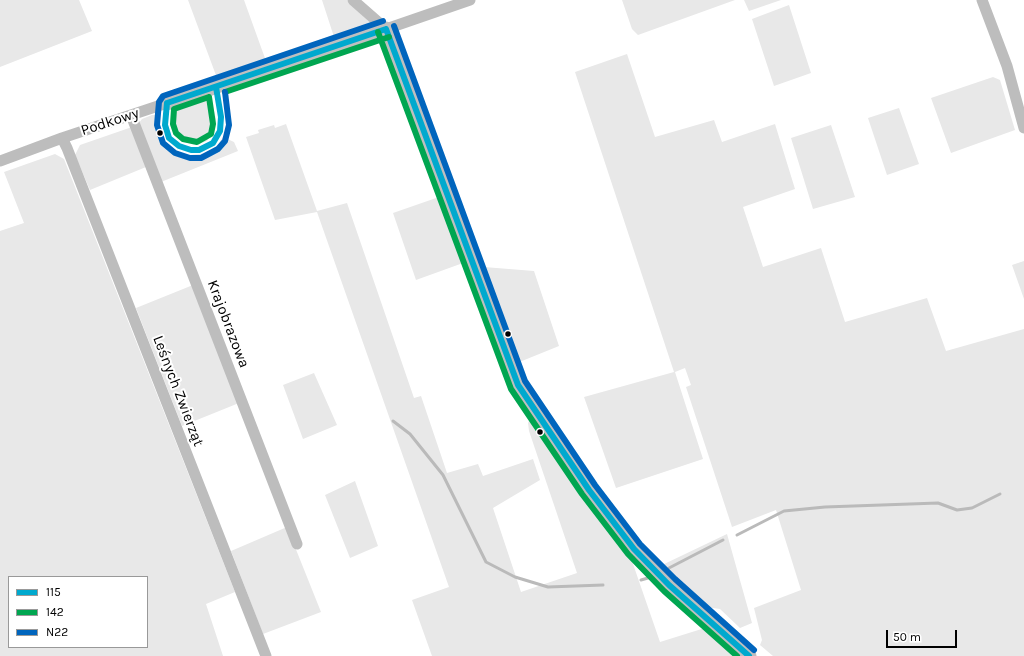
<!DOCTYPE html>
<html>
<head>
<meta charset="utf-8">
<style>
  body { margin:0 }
  #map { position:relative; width:1024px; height:656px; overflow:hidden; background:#fff; font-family:Karla,sans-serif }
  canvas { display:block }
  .legend { position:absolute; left:8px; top:576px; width:140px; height:72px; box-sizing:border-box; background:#fff; border:1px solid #999; margin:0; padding:5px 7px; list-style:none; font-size:12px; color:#000 }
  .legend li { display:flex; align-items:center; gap:8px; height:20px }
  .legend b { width:20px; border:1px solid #999 }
  .scale { position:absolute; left:886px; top:630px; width:71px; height:18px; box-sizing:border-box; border:2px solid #000; border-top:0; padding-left:5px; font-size:12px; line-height:14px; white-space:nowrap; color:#000; -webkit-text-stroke:3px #fff; paint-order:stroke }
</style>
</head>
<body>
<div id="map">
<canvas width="1024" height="656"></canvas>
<ul class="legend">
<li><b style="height:5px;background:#00a9ce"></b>115</li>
<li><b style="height:5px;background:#00a651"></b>142</li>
<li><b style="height:5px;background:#0065bd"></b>N22</li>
</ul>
<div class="scale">50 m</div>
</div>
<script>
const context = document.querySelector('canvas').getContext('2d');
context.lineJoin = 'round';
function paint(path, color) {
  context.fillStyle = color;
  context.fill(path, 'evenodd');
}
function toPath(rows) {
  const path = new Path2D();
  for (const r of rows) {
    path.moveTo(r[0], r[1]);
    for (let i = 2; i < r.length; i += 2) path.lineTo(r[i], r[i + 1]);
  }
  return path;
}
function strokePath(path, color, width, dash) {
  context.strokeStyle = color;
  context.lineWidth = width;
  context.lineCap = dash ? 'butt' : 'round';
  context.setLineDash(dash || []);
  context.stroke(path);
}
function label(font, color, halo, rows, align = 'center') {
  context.font = font + ' Karla,sans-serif';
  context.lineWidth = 4;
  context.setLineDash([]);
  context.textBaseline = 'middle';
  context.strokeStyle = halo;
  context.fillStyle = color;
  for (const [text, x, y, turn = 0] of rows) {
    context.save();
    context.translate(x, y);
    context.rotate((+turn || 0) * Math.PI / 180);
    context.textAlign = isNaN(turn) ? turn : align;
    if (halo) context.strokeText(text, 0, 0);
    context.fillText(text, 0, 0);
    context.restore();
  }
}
paint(toPath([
  [0,0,79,0,92,31,0,67],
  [188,0,244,0,266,61,217,78],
  [322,0,347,0,372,24,334,37],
  [622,0,735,0,638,35,632,29],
  [744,0,781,0,749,11],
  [789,5,811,73,774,86,752,19],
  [627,54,655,137,714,120,722,142,775,124,795,189,743,207,763,267,821,248,845,322,927,298,946,351,1024,329,1024,656,773,656,760,645,762,640,754,608,801,590,776,510,732,527,686,387,691,385,685,368,675,372,703,459,616,488,584,397,674,372,575,72],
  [993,77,1000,80,1015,130,951,153,931,98],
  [210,94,216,119,215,128,211,135,207,141,199,144,189,143,180,139,174,134,170,125,173,112,178,106],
  [899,108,919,164,887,175,868,118],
  [152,115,155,115,158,119,158,127,155,128,158,137,161,137,168,147,183,156,190,158,191,155,207,153,217,146,223,137,234,142,238,151,161,182,139,123,142,119],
  [286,124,317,211,347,203,414,398,421,396,447,473,478,464,483,476,533,459,540,480,493,508,521,592,577,573,529,431,528,423,530,419,547,443,550,442,632,561,660,642,708,627,739,656,432,656,412,600,449,587,317,212,275,220,246,137,259,133,258,130,274,125,275,128],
  [831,125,855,197,813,209,791,138],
  [132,127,146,167,90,190,75,155,80,145],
  [55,154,64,159,235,592,206,604,223,656,0,656,0,231,24,223,4,172],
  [9,577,147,577,147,647,9,647],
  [439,197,463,263,416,280,393,213],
  [1024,261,1024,299,1012,265],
  [484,267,534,271,559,346,517,363],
  [193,285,239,403,182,426,136,308],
  [314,373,337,425,303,439,283,385],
  [355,481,378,546,350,558,325,495],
  [287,527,321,612,263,634,231,551],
  [727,534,752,623,740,628,720,609,706,607,660,566]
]), '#e8e8e8');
strokePath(toPath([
  [393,421,410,434,443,475,486,562,515,577,548,587,603,585],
  [737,535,784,511,825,507,938,503,957,510,972,508,1000,494],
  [669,568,723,540],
  [641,580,648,578]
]), '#bababa', 3);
strokePath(toPath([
  [353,0,386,29,470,0],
  [982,0,1007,66,1024,128],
  [131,115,297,544],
  [62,138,67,148,266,656],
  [0,161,62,138,167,103]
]), '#bdbdbd', 11);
strokePath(toPath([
  [167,103,386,29,518,385,589,490,634,549,669,585,749,656]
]), '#bfbfbf', 15);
strokePath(toPath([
  [386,29,518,385,589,490,634,549,669,585,749,656],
  [167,103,386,29],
  [167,103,165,125,169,138,179,146,191,150,199,150,213,143,220,131,221,117,216,87]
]), '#00a9ce', 6);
strokePath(toPath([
  [378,32,511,389,582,494,628,554,664,591,737,656],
  [225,92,389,37],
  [209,97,213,124,211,134,197,142,183,139,176,133,173,124,174,109,209,97]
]), '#00a651', 6);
strokePath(toPath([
  [394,26,525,381,595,485,640,544,675,579,754,650],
  [225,92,229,125,225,141,218,149,201,158,190,158,175,153,163,143,157,125,159,102,163,96,383,21]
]), '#0065bd', 6);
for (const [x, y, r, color] of [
  [160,133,3.5,"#000"],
  [508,334,3.5,"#000"],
  [540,432,3.5,"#000"]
]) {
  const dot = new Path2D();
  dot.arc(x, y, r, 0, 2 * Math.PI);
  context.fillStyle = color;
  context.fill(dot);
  strokePath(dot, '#fff', 1.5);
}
label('15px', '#000', '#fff', [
  ["Podkowy",110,122,-18],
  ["Krajobrazowa",228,324,69],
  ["Leśnych Zwierząt",178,391,69]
]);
</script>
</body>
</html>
